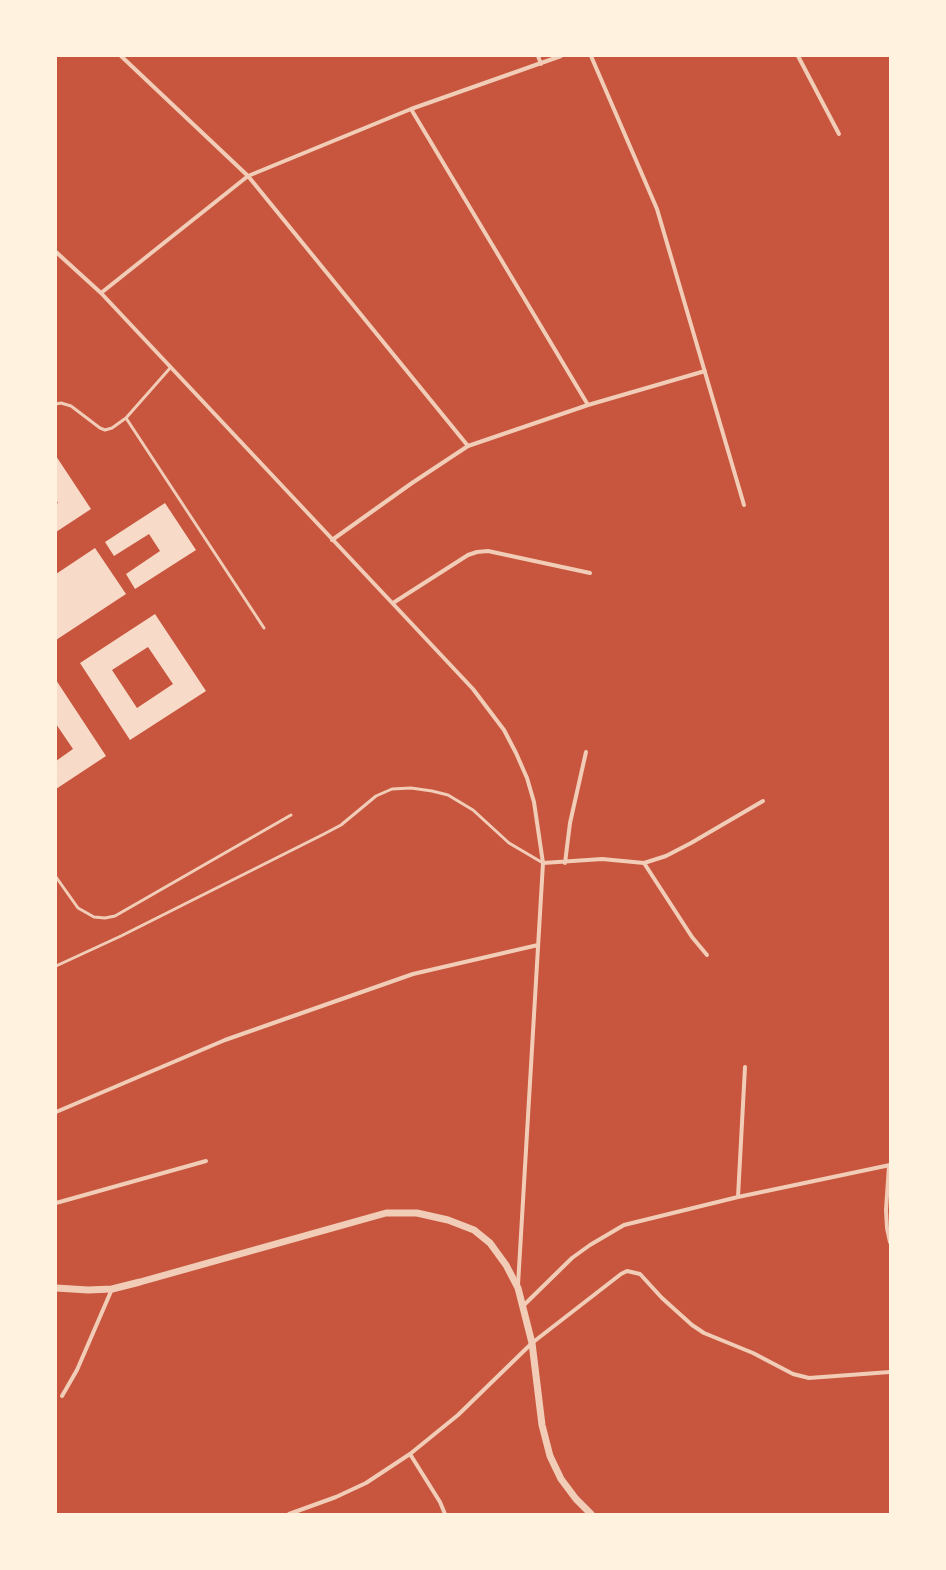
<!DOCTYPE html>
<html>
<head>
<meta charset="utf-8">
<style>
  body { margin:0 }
  #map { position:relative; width:946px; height:1570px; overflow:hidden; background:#c8553d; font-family:"Noto Sans",sans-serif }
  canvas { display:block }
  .frame { position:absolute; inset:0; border:57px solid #fff3e0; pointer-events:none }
</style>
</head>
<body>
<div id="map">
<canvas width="946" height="1570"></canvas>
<div class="frame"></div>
</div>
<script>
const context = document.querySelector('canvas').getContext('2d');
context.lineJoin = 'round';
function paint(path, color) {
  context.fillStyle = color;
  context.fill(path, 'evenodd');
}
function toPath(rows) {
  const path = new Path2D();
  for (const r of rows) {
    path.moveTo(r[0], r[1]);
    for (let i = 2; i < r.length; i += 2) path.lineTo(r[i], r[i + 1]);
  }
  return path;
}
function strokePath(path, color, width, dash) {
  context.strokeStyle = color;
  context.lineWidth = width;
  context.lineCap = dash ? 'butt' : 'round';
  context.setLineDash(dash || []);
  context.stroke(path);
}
paint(toPath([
  [56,456,91,509,56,532,56,504,58,503,56,500],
  [165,503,196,550,135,589,126,574,160,551,149,534,114,556,105,542],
  [95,548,126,594,56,640,56,574],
  [155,614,206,691,130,740,80,663],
  [148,647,173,684,137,708,112,670],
  [56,680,106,756,56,789,56,761,73,749,56,724]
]), '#f7dbc8');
strokePath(toPath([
  [171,367,126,418,264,628],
  [56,404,61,403,71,406,100,428,105,430,112,428,126,418],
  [56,877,78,908,94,917,105,918,115,916,291,815],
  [56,966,121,936,324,834,341,825,376,796,392,789,411,788,432,791,448,795,473,810,509,843,543,863]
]), '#f1ccb7', 3);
strokePath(toPath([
  [121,56,248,176,468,446],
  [538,56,541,64],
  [591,56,657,209,744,505],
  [798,56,839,134],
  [411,109,588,405],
  [56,252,101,293,473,689,504,730,516,753,527,778,534,802,543,863,518,1285],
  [101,293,248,176,411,109,561,56],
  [332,540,412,483,468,446,588,405,705,371],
  [393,603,468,555,477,552,488,551,590,573],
  [543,863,602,859,644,863,666,856,691,843,763,801],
  [565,863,570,823,586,752],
  [644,863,692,937,707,955],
  [56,1112,225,1040,413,974,538,945],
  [889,1166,886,1210,887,1228,890,1242],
  [738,1197,745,1067],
  [56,1203,206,1161],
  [523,1306,572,1258,590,1245,624,1225,738,1197,890,1165],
  [62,1396,77,1370,112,1289],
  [410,1454,440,1502,445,1514],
  [289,1514,336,1497,366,1483,410,1454,458,1415,532,1343,621,1274,627,1271,640,1274,662,1298,692,1325,704,1333,753,1353,793,1374,809,1378,890,1372]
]), '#f1ccb7', 4);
strokePath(toPath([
  [56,1288,88,1290,112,1289,140,1282,386,1213,417,1213,448,1220,474,1230,490,1243,506,1265,518,1288,532,1343,542,1425,550,1456,561,1479,576,1499,591,1514]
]), '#f1ccb7', 7);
</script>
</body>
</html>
